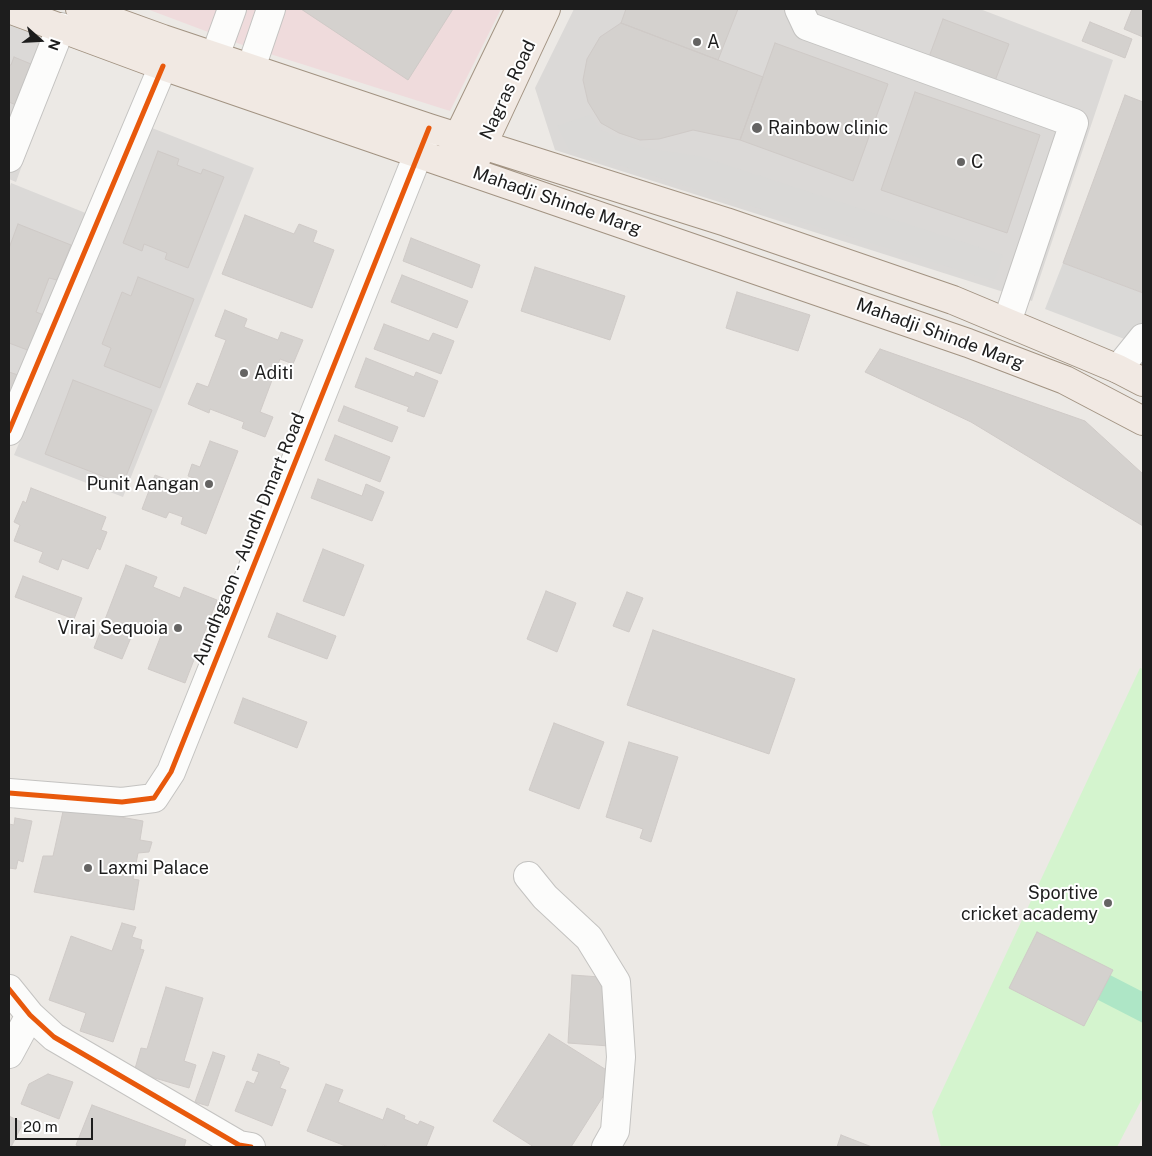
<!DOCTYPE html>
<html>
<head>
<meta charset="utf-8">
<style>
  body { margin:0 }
  #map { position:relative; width:1152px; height:1156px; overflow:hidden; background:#ece9e5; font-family:"Public Sans",sans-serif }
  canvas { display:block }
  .frame { position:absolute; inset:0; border:10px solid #1d1d1d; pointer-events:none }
  .north { position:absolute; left:15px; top:15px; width:50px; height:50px; -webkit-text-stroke:4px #fff; paint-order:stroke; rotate:109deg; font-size:14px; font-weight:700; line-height:20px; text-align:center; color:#1d1d1d }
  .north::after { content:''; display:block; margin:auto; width:18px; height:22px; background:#1d1d1d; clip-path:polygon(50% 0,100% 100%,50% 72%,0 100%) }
  .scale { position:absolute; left:15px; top:1118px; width:78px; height:22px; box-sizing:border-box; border:2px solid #1d1d1d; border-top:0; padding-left:6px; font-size:15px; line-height:18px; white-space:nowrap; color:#1d1d1d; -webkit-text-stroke:4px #fff; paint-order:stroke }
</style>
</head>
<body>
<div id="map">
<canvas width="1152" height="1156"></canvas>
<div class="frame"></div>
<div class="north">N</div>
<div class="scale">20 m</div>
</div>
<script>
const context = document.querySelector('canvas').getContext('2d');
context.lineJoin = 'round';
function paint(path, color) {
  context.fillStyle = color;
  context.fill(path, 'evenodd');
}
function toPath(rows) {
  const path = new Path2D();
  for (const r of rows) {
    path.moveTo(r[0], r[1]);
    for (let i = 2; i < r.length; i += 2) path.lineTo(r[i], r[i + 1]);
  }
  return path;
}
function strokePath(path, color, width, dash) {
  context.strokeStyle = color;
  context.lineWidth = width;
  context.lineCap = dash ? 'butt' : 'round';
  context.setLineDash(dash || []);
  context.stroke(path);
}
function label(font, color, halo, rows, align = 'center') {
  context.font = font + ' "Public Sans",sans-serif';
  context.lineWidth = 4;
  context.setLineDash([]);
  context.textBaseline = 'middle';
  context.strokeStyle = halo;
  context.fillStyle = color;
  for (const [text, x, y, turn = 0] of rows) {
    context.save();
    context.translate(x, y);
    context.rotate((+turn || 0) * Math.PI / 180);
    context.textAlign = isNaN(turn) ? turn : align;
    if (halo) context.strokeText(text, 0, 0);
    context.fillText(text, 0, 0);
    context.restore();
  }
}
paint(toPath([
  [574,9,980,9,1113,60,1032,301,555,150,535,88],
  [9,23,66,43,16,182,9,179],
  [152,128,254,168,123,497,14,455],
  [11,183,98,218,9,429,9,189]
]), '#dbd9d7');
paint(toPath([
  [147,9,501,9,450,111,248,47]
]), '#efdbdc');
paint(toPath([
  [1140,668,1143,669,1143,1097,1117,1147,941,1147,932,1112]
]), '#d4f4ce');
paint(toPath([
  [1042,940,1143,992,1143,1023,1030,965]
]), '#aee6c6');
paint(toPath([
  [589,115,601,130,645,148,699,156,1003,255,994,281,569,150,557,126],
  [1063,263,1143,293,1143,346,1045,309]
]), '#dad9d7');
const building = toPath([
  [301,9,453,9,408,80,301,9],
  [626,9,738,9,718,60,621,23,626,9],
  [1132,9,1143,9,1143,37,1124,29,1132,9],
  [943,19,1009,44,995,81,929,57,943,19],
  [1090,22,1132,39,1125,58,1082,41,1090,22],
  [621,23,763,77,740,140,693,130,659,139,640,140,619,133,601,123,588,102,583,80,587,59,600,37,621,23],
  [775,43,888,84,853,181,740,140,775,43],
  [14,57,31,64,23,108,9,102,9,65,11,65,14,57],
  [915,92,1040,135,1007,233,881,190,915,92],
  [1125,95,1143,102,1143,293,1063,263,1125,95],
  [158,151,179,159,177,165,201,174,203,169,224,177,188,268,165,259,167,253,144,244,142,251,123,243,158,151],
  [245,215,294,234,299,224,317,231,313,242,334,250,312,308,222,274,245,215],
  [18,224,71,245,57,280,49,278,36,312,44,315,30,351,9,343,9,248,18,224],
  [411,238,480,265,472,288,403,261,411,238],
  [535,267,625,296,610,340,521,311,535,267],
  [402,275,468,301,457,328,391,302,402,275],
  [138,277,194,299,160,388,104,366,111,348,102,344,122,292,131,296,138,277],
  [737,292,810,315,798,351,726,328,737,292],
  [225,310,247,319,244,327,278,340,281,332,303,340,293,364,280,359,260,412,273,417,265,437,242,428,244,422,210,409,209,413,188,404,197,383,208,387,226,340,215,336,225,310],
  [384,324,429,341,433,333,454,341,441,374,374,349,384,324],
  [880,349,1085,421,1143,474,1143,526,971,422,865,372,880,349],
  [366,358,414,377,416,372,438,381,424,417,407,411,409,407,355,387,366,358],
  [9,372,18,375,9,400,9,372],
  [73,380,152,410,123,484,45,454,73,380],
  [344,406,398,427,392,442,338,421,344,406],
  [335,435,390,457,380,482,325,460,335,435],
  [210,441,238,451,206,534,181,524,183,517,169,512,166,518,142,509,155,475,192,489,196,479,188,476,192,464,200,467,210,441],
  [318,479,362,496,366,484,384,492,372,521,311,498,318,479],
  [31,488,106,517,101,530,107,532,100,550,97,548,88,569,62,559,58,570,39,562,43,552,14,541,20,525,14,522,23,501,26,503,31,488],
  [323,549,364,565,344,616,303,601,323,549],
  [126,565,157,577,153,587,180,598,184,587,217,600,185,683,148,669,162,633,137,623,122,659,94,648,126,565],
  [23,576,82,598,74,619,15,597,23,576],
  [546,591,576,603,557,652,527,639,546,591],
  [627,592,643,598,629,632,613,626,627,592],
  [277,613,336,636,327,659,268,637,277,613],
  [653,630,795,679,769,754,627,705,653,630],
  [243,698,307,722,297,748,234,723,243,698],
  [554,723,604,742,579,809,529,790,554,723],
  [629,742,678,757,651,842,640,838,643,829,606,817,629,742],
  [64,807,143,821,140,840,152,842,149,852,138,853,133,879,139,880,134,910,34,892,43,856,53,856,64,807],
  [15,818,32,821,23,862,18,860,16,869,9,868,9,824,14,825,15,818],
  [122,923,136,927,132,937,142,940,140,949,144,950,113,1042,80,1031,86,1013,49,1000,71,936,112,951,122,923],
  [1037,932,1113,970,1084,1026,1009,988,1037,932],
  [572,975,614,978,609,1046,568,1043,572,975],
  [166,987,203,998,184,1061,196,1065,189,1088,134,1072,141,1048,147,1049,166,987],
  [549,1034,616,1076,571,1147,534,1147,493,1121,549,1034],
  [213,1052,225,1056,208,1106,195,1102,213,1052],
  [258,1054,280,1062,279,1064,289,1068,280,1088,286,1090,272,1126,235,1111,247,1081,254,1084,259,1072,252,1070,258,1054],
  [48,1074,73,1082,59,1119,21,1104,29,1084,48,1074],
  [326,1084,343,1090,338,1102,383,1120,387,1108,405,1116,404,1119,418,1125,420,1121,434,1127,426,1147,389,1147,383,1145,382,1147,348,1147,307,1131,326,1084],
  [92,1105,186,1140,184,1147,81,1147,76,1145,92,1105],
  [9,1116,23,1123,11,1147,9,1147,9,1116],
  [841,1135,872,1147,837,1147,841,1135]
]);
paint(building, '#d4d1ce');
strokePath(building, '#cfcac7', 1);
const minor = toPath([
  [799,9,807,26,1074,123,1007,322],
  [215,56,232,9],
  [251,68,271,9],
  [9,158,61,27],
  [1118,369,1143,338],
  [9,431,163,66],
  [9,793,122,802,154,798,171,772,427,132],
  [528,876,545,897,589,938,616,982,621,1057,615,1131,606,1147],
  [9,989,30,1015,54,1037,239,1145,251,1147],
  [9,1054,30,1015]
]);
const major = toPath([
  [9,9,163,66,968,343,1065,380,1143,421],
  [80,9,163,39,429,128,726,222,953,300,1118,369,1143,382],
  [451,155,458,137,520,9],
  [475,161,546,9]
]);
strokePath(minor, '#c4c3c1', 30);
strokePath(major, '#a29382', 30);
strokePath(minor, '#fcfcfb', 28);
strokePath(major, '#f1e9e3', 28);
strokePath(toPath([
  [9,431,163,66],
  [9,793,122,802,154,798,171,772,429,128],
  [9,989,30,1015,54,1037,239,1145,251,1147]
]), '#e8590c', 5);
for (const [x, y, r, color] of [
  [697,42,5,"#656463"],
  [757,128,6,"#656463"],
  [961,162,5,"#656463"],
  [244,373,5,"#656463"],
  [209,484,5,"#656463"],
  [178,628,5,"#656463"],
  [88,868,5,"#656463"],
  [1108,903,5,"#656463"]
]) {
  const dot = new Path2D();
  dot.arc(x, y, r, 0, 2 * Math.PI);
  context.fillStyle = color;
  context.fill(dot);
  strokePath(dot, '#fff', 2);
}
label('18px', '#1d1d1d', '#fff', [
  ["A",707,42],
  ["Rainbow clinic",768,128],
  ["C",971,162],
  ["Aditi",254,373],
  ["Punit Aangan",199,484,"right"],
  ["Viraj Sequoia",168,628,"right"],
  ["Laxmi Palace",98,868],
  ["Sportive",1098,893,"right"],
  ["cricket academy",1098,914,"right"]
], 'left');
label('18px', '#1d1d1d', '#fff', [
  ["Nagras Road",508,90,-65],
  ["Mahadji Shinde Marg",557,201,19],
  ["Mahadji Shinde Marg",940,334,20],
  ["Aundhgaon - Aundh Dmart Road",249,539,-68]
]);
</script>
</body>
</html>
